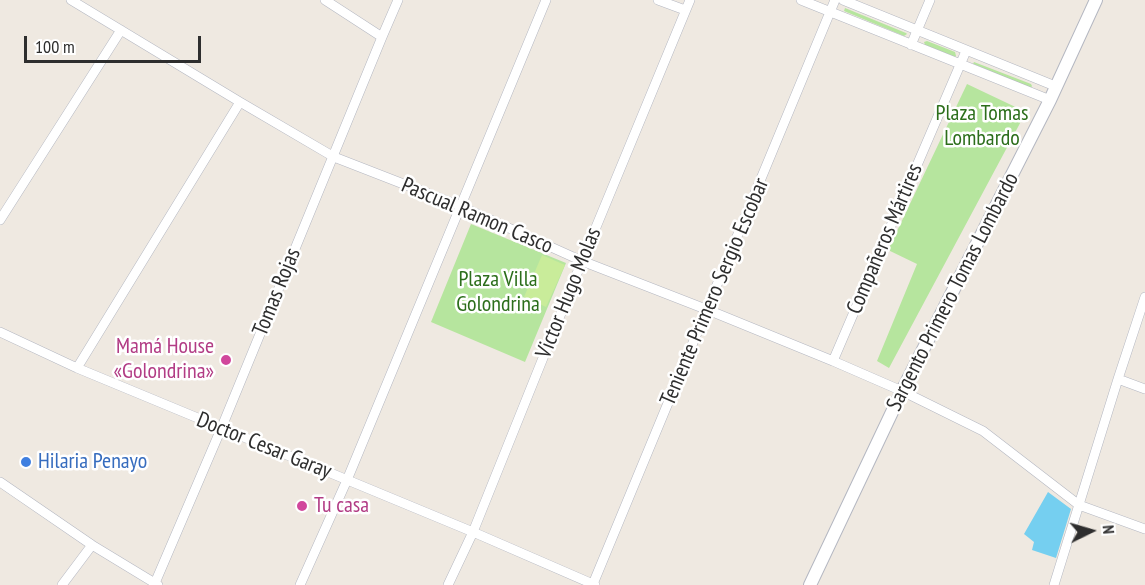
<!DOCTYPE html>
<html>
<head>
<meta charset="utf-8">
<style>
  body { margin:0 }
  #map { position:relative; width:1145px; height:585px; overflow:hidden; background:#efe9e1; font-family:"PT Sans Narrow",sans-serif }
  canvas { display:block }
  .north { position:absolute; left:1061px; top:501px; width:60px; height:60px; -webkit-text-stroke:4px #fff; paint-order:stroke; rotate:85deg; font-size:16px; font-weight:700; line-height:24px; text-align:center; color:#2e2e2e }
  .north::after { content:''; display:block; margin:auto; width:21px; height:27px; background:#2e2e2e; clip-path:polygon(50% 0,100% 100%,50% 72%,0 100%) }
  .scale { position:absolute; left:24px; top:36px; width:177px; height:27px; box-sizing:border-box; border:3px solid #2e2e2e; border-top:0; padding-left:8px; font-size:18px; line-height:21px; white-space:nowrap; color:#2e2e2e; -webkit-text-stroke:4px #fff; paint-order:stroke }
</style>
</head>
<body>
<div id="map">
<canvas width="1145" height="585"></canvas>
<div class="north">N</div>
<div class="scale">100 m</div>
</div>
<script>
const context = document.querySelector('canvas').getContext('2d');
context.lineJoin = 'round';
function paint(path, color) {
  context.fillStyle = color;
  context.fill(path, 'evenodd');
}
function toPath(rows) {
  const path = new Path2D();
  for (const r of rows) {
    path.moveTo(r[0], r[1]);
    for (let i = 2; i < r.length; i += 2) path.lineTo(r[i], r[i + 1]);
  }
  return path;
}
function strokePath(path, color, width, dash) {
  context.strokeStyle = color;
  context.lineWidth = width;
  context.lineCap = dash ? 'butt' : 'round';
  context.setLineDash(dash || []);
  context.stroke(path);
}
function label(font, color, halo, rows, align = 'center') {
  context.font = font + ' "PT Sans Narrow",sans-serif';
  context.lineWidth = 5;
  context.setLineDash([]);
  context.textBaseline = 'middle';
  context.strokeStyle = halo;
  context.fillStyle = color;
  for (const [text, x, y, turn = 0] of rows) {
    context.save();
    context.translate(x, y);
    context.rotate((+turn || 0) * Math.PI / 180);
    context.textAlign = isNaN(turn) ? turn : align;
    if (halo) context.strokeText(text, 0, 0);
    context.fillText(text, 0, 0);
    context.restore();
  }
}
paint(toPath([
  [845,8,906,33,907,34,904,36,844,11],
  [927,41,955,52,956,56,955,57,925,45,924,42],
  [974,62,1031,84,1032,86,1031,88,973,64],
  [967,84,1026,112,889,368,877,361,917,264,888,250],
  [471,224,566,263,525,362,431,322]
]), '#b6e59e');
paint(toPath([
  [542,255,565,265,546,307,524,297]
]), '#c9ec9a');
paint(toPath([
  [1048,492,1071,509,1056,558,1032,550,1034,542,1024,534]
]), '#75cff0');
const minor = toPath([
  [71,0,240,102,334,157,460,206,582,261,708,310,833,361,902,391,983,431,1079,505,1145,529],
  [325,0,382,37],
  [658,0,685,10],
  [801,0,1050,100],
  [843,0,1055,86],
  [911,45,930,0],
  [0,220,121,30],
  [0,332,77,368,473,532,595,585],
  [833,361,966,51],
  [77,368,240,102],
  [1118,379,1145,389],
  [0,482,92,545,158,585],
  [155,583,221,429,382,37,398,0],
  [593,584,835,0],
  [62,585,92,545],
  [300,585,347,480,546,0],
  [448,585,473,532,582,261,690,0],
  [1054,585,1118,379,1145,297]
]);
const tertiary = toPath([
  [810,585,902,391,1050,100,1096,0]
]);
strokePath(minor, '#b4b7c1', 10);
strokePath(tertiary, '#b4b7c1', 14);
strokePath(minor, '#fff', 9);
strokePath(tertiary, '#fff', 12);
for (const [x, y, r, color] of [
  [226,360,6,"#d1479c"],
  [26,462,6,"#3f7fe0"],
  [302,506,6,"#d1479c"]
]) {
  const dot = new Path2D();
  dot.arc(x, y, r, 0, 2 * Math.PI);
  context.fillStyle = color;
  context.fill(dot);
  strokePath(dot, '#fff', 2);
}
label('22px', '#2c6e1b', '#fff', [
  ["Plaza Tomas",982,114],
  ["Lombardo",982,139],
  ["Plaza Villa",498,280],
  ["Golondrina",498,305]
]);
label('22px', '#2e2e2e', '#fff', [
  ["Pascual Ramon Casco",477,216,23],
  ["Compañeros Mártires",885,239,-67],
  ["Tomas Rojas",277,292,-68],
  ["Teniente Primero Sergio Escobar",715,292,-67],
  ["Sargento Primero Tomas Lombardo",953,292,-63],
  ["Victor Hugo Molas",569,293,-68],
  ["Doctor Cesar Garay",264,446,22]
]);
label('22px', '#b23c85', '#fff', [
  ["Mamá House",214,347],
  ["«Golondrina»",214,372],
  ["Tu casa",314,506,"left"]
], 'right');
label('22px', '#366cbe', '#fff', [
  ["Hilaria Penayo",38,462]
], 'left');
</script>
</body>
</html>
